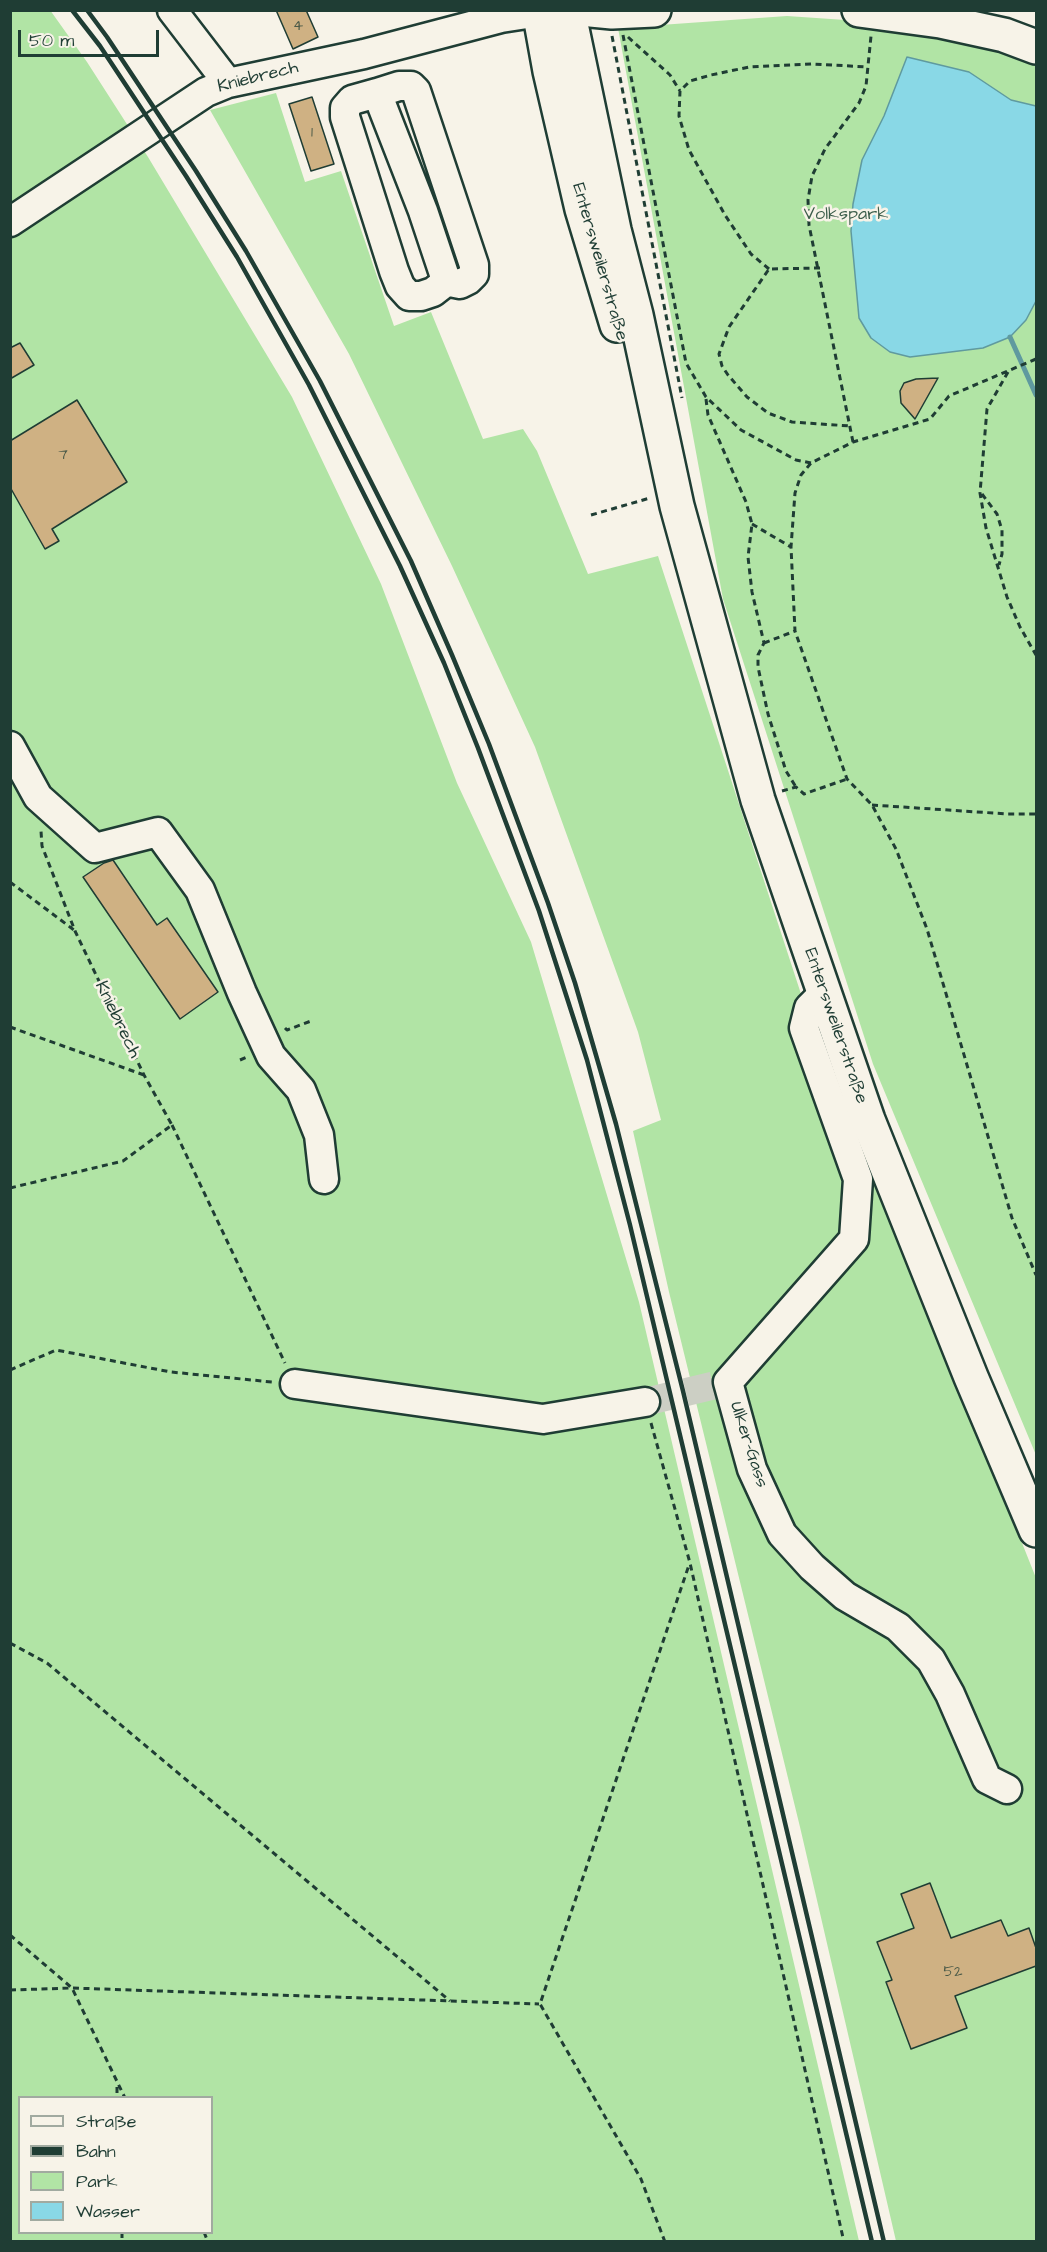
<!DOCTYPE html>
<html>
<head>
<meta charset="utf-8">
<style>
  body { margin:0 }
  #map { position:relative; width:1047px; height:2252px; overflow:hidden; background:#f7f3e8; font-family:"Architects Daughter",sans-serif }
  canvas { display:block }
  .frame { position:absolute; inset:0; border:12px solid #1f3d34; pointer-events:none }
  .legend { position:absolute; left:18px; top:2096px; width:195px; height:138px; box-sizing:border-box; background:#f7f3e8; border:2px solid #a1aaa0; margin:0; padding:8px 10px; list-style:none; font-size:18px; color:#1f3d34 }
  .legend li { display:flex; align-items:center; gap:12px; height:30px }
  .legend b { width:30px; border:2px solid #a1aaa0 }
  .scale { position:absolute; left:18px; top:30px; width:141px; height:27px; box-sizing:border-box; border:3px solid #1f3d34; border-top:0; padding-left:8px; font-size:18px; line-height:21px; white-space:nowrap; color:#1f3d34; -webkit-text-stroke:4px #f7f3e8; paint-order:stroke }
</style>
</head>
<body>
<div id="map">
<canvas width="1047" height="2252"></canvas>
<div class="frame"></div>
<ul class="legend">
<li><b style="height:8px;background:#f7f3e8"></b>Straße</li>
<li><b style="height:8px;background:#1f3d34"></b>Bahn</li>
<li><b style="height:16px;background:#b1e4a5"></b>Park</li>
<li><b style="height:16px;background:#89d8e6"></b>Wasser</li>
</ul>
<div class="scale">50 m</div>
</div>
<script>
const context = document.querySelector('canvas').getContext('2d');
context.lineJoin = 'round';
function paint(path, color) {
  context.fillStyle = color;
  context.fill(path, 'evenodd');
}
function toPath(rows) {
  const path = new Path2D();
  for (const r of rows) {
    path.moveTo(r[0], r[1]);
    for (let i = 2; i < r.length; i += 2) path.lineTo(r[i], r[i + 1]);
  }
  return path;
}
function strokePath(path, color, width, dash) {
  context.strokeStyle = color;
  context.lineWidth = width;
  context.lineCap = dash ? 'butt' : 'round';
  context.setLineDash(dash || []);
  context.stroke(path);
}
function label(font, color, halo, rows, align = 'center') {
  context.font = font + ' "Architects Daughter",sans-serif';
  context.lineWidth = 5;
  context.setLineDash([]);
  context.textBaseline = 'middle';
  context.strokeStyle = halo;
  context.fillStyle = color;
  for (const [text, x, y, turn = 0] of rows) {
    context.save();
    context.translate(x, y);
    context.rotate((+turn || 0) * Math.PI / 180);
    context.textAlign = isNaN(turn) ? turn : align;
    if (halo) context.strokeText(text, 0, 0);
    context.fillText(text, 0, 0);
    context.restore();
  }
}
paint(toPath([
  [50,10,87,62,148,157,292,397,381,584,457,783,531,942,639,1302,859,2241,11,2242,10,11],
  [20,2098,212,2098,212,2232,20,2232],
  [787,16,860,21,965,37,1036,58,1036,1455,873,1064,723,599,618,28],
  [276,93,305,182,341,171,394,326,431,312,483,439,523,429,537,451,588,574,658,556,818,1046,905,1250,1036,1578,1036,2241,896,2241,800,1827,669,1292,633,1131,661,1120,638,1032,535,747,452,566,349,354,210,110]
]), '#b1e4a5');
const water = toPath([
  [907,57,969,72,1011,100,1036,106,1036,301,1026,320,1010,337,983,348,910,357,890,352,871,338,859,318,851,231,853,204,862,160,884,116,907,57]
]);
paint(water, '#89d8e6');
strokePath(water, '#5f9a9f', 1.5);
strokePath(toPath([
  [1010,337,1036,395]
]), '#5f9a9f', 5);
const building = toPath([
  [276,10,306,10,318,37,293,49,276,10],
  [312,97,334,164,311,171,289,104,312,97],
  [20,343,34,365,10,379,10,348,20,343],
  [938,378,915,419,901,403,900,391,904,383,916,379,938,378],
  [77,400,127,482,52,529,59,541,45,549,10,487,10,441,77,400],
  [113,860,157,925,167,918,218,992,180,1019,83,877,104,863,113,860],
  [930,1883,951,1938,1001,1920,1008,1936,1029,1928,1036,1948,1036,1966,955,1996,967,2028,911,2049,886,1982,892,1980,877,1942,914,1928,901,1894,930,1883]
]);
paint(building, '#cfb183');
strokePath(building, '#1f3d34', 1.5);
strokePath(toPath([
  [645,1402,728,1382]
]), '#cccfc4', 28, [28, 14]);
const minor = toPath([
  [172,10,228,83],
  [377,93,423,211,445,277,450,282,460,284,468,280,474,274,474,265,416,91,411,86,399,86,377,93,352,100,345,108,345,117,394,271,400,286,409,296,421,296,433,292,442,285,445,277],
  [10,222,206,92,228,83,364,54,501,18,540,12],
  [10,746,38,797,95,848,158,832,200,890,242,993,271,1056,301,1090,319,1135,324,1179],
  [823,994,809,1008,804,1028,858,1179,854,1239,728,1382,752,1469,782,1534,812,1567,845,1596,898,1627,931,1660,950,1694,987,1779,1007,1789],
  [295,1384,543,1419,645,1402]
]);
const major = toPath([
  [539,10,550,71,582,209,617,325],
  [568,10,614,230,636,315,677,506,758,800,868,1120,971,1377,1036,1530],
  [591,10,612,12,654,10],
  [859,10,940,21,1004,35,1036,47]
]);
strokePath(minor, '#1f3d34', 33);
strokePath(major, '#1f3d34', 38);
strokePath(toPath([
  [623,35,686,363,706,397,741,430,796,460,811,463],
  [612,36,682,398],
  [628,37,670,75,680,91],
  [820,268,769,269,729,327,719,354,722,366,728,375,747,397,768,413,792,422,850,426],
  [769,269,751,254,725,215,689,150,679,116,680,91,690,81,711,75,749,67,813,64,868,67],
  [1036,359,949,396,930,419,853,442,811,463,801,475,795,493,791,547,795,631,847,779,872,805,896,849,927,929,1012,1218,1036,1275],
  [1008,372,987,409,980,493,986,528,1007,597,1020,627,1036,655],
  [706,399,708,415,746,502,752,524,748,557,752,592,764,643,758,655,758,667,768,714,786,771,796,787],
  [853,442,809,225,808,200,812,176,825,149,859,103,866,86,871,36],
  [982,494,997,514,1002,530,1002,554,999,565],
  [591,515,650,498],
  [752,524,791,547],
  [764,643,795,631],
  [782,791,796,787,804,794,847,779],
  [872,805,1008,814,1036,814],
  [10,882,74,930],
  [10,1027,144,1075],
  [285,1028,287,1030,311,1021],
  [240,1060,247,1057],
  [172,1125,285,1363],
  [10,1188,123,1161,172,1125,144,1075,75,931,42,846,41,831],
  [10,1370,56,1350,171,1372,272,1382],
  [651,1423,690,1563,844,2242],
  [10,1643,47,1663,450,2001],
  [10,1935,72,1988,125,2098],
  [10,1990,72,1988,539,2004],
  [117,2087,117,2098],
  [122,2232,122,2242],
  [204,2232,208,2242],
  [665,2242,641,2179,540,2004,689,1565]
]), '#1f3d34', 3, [6, 4.5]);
strokePath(minor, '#f7f3e8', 28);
strokePath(major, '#f7f3e8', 33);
strokePath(toPath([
  [72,10,100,46,186,176,237,257,309,385,400,566,444,663,478,748,539,911,587,1060,630,1225,872,2242],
  [87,10,107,37,196,171,246,251,320,381,411,561,452,655,489,744,548,903,575,983,616,1124,683,1391,884,2242]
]), '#1f3d34', 4.5);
label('15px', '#4b5a48', null, [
  ["4",298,27],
  ["1",312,134],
  ["7",63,456],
  ["52",953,1973]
]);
label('18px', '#1f3d34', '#f7f3e8', [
  ["Kniebrech",258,78,-14],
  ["Entersweilerstraße",599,262,74],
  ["Kniebrech",117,1020,64],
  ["Entersweilerstraße",835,1026,71],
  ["Ulker-Gass",748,1445,72]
]);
label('18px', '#3c5e4b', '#f7f3e8', [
  ["Volkspark",846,215]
]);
</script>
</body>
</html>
